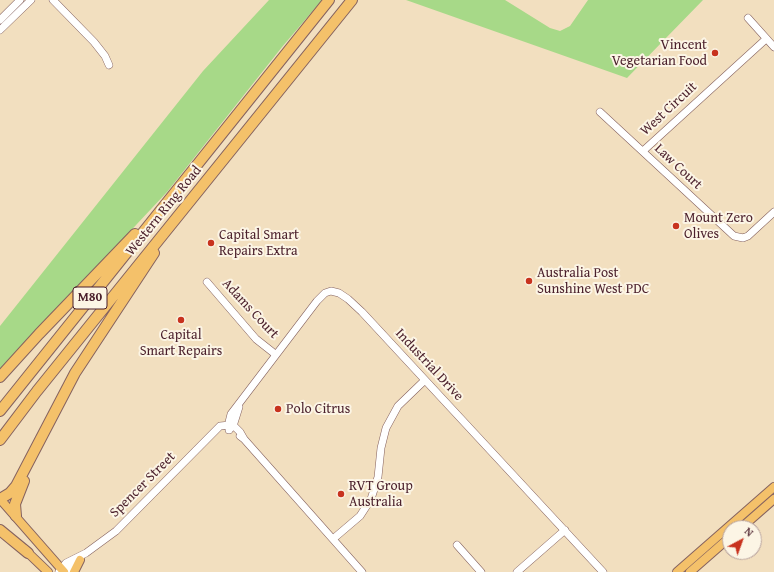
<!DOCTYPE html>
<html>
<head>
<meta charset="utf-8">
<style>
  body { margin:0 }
  #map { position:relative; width:774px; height:572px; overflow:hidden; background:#f2dfbf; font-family:"Gentium Book Plus",serif }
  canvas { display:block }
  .north { position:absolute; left:722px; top:520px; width:40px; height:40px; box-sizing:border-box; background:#fcf5e5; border:1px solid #b59f9b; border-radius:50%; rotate:41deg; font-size:11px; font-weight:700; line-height:16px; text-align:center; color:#4a1f2b }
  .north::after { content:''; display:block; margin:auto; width:14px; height:18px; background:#c8321e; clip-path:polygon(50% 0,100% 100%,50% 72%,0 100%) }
</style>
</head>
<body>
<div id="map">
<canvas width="774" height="572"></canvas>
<div class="north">N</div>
</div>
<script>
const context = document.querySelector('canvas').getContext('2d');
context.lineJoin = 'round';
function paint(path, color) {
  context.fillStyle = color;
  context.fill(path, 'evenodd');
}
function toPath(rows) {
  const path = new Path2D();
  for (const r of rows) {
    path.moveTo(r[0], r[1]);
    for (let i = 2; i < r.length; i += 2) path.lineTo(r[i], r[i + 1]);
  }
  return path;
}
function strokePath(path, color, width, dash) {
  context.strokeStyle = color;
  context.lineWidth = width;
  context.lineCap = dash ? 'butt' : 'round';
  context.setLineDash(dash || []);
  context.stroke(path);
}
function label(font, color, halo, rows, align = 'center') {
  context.font = font + ' "Gentium Book Plus",serif';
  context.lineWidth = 4;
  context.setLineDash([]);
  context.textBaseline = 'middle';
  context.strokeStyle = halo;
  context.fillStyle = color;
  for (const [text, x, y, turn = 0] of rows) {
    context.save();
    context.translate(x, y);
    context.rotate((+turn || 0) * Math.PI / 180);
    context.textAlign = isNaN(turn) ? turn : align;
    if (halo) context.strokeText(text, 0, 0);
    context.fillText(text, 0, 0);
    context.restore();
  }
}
paint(toPath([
  [269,0,322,0,282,47,167,192,0,370,0,326,203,71],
  [406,0,505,0,550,28,560,31,570,26,588,0,703,0,627,78]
]), '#a7d988');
const minor = toPath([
  [53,0,94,42,105,56,109,65],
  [748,18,774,47],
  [0,20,20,0],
  [0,30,31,0],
  [600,112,734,236,743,238,748,236,774,212],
  [643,151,766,39],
  [207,282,256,339,275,354],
  [230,429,234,423,239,407],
  [229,430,229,422,231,414,317,301,325,293,331,291,339,293,348,299,362,312,603,572],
  [240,436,244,439,362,572],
  [333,539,360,516,371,499,378,477,381,448,386,428,398,406,425,380],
  [457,545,481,572],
  [59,572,66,563,86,553,116,531,220,426,230,425,234,426,240,432,244,439],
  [65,572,80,559],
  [517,572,565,530]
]);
const major = toPath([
  [0,499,64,572],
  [741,528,774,499],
  [24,549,48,572],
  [74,572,80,560],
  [677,572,774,487],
  [690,572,730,537]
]);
const highway = toPath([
  [0,377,39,334,135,234],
  [0,411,329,0],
  [0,440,37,391,352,0],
  [0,499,10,493,16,486,75,373,154,253],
  [16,516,15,504,24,481],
  [0,530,28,553]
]);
strokePath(minor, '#85625f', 8);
strokePath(major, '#85625f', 10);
strokePath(highway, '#85625f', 12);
strokePath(minor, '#fff', 7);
strokePath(major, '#f4c16a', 8);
strokePath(highway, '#f4c16a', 10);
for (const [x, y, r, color] of [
  [715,53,4,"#c8321e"],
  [676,226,4,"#c8321e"],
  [211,243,4,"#c8321e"],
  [529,281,4,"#c8321e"],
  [181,320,4,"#c8321e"],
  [278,409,4,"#c8321e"],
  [341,494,4,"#c8321e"]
]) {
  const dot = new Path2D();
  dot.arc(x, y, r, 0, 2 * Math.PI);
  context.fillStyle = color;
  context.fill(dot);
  strokePath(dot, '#fcf5e5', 1.5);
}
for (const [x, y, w] of [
  [90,298,34]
]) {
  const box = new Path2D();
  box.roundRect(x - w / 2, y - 11, w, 22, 3);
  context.fillStyle = '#fcf5e5';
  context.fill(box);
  strokePath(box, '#4a1f2b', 1);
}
label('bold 13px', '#4a1f2b', null, [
  ["M80",90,298]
]);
label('14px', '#4a1f2b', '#fcf5e5', [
  ["Vincent",707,45,"right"],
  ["Vegetarian Food",707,61,"right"],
  ["Mount Zero",684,218],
  ["Olives",684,234],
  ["Capital Smart",219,235],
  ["Repairs Extra",219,251],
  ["Australia Post",537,273],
  ["Sunshine West PDC",537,289],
  ["Capital",181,335,"center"],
  ["Smart Repairs",181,351,"center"],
  ["Polo Citrus",286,409],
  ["RVT Group",349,486],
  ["Australia",349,502]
], 'left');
label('14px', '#4a1f2b', '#fcf5e5', [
  ["West Circuit",669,109,-43],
  ["Law Court",678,167,43],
  ["Western Ring Road",164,211,-51],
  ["Adams Court",250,309,47],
  ["Industrial Drive",429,365,47],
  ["Spencer Street",143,485,-45]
]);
</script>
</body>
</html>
